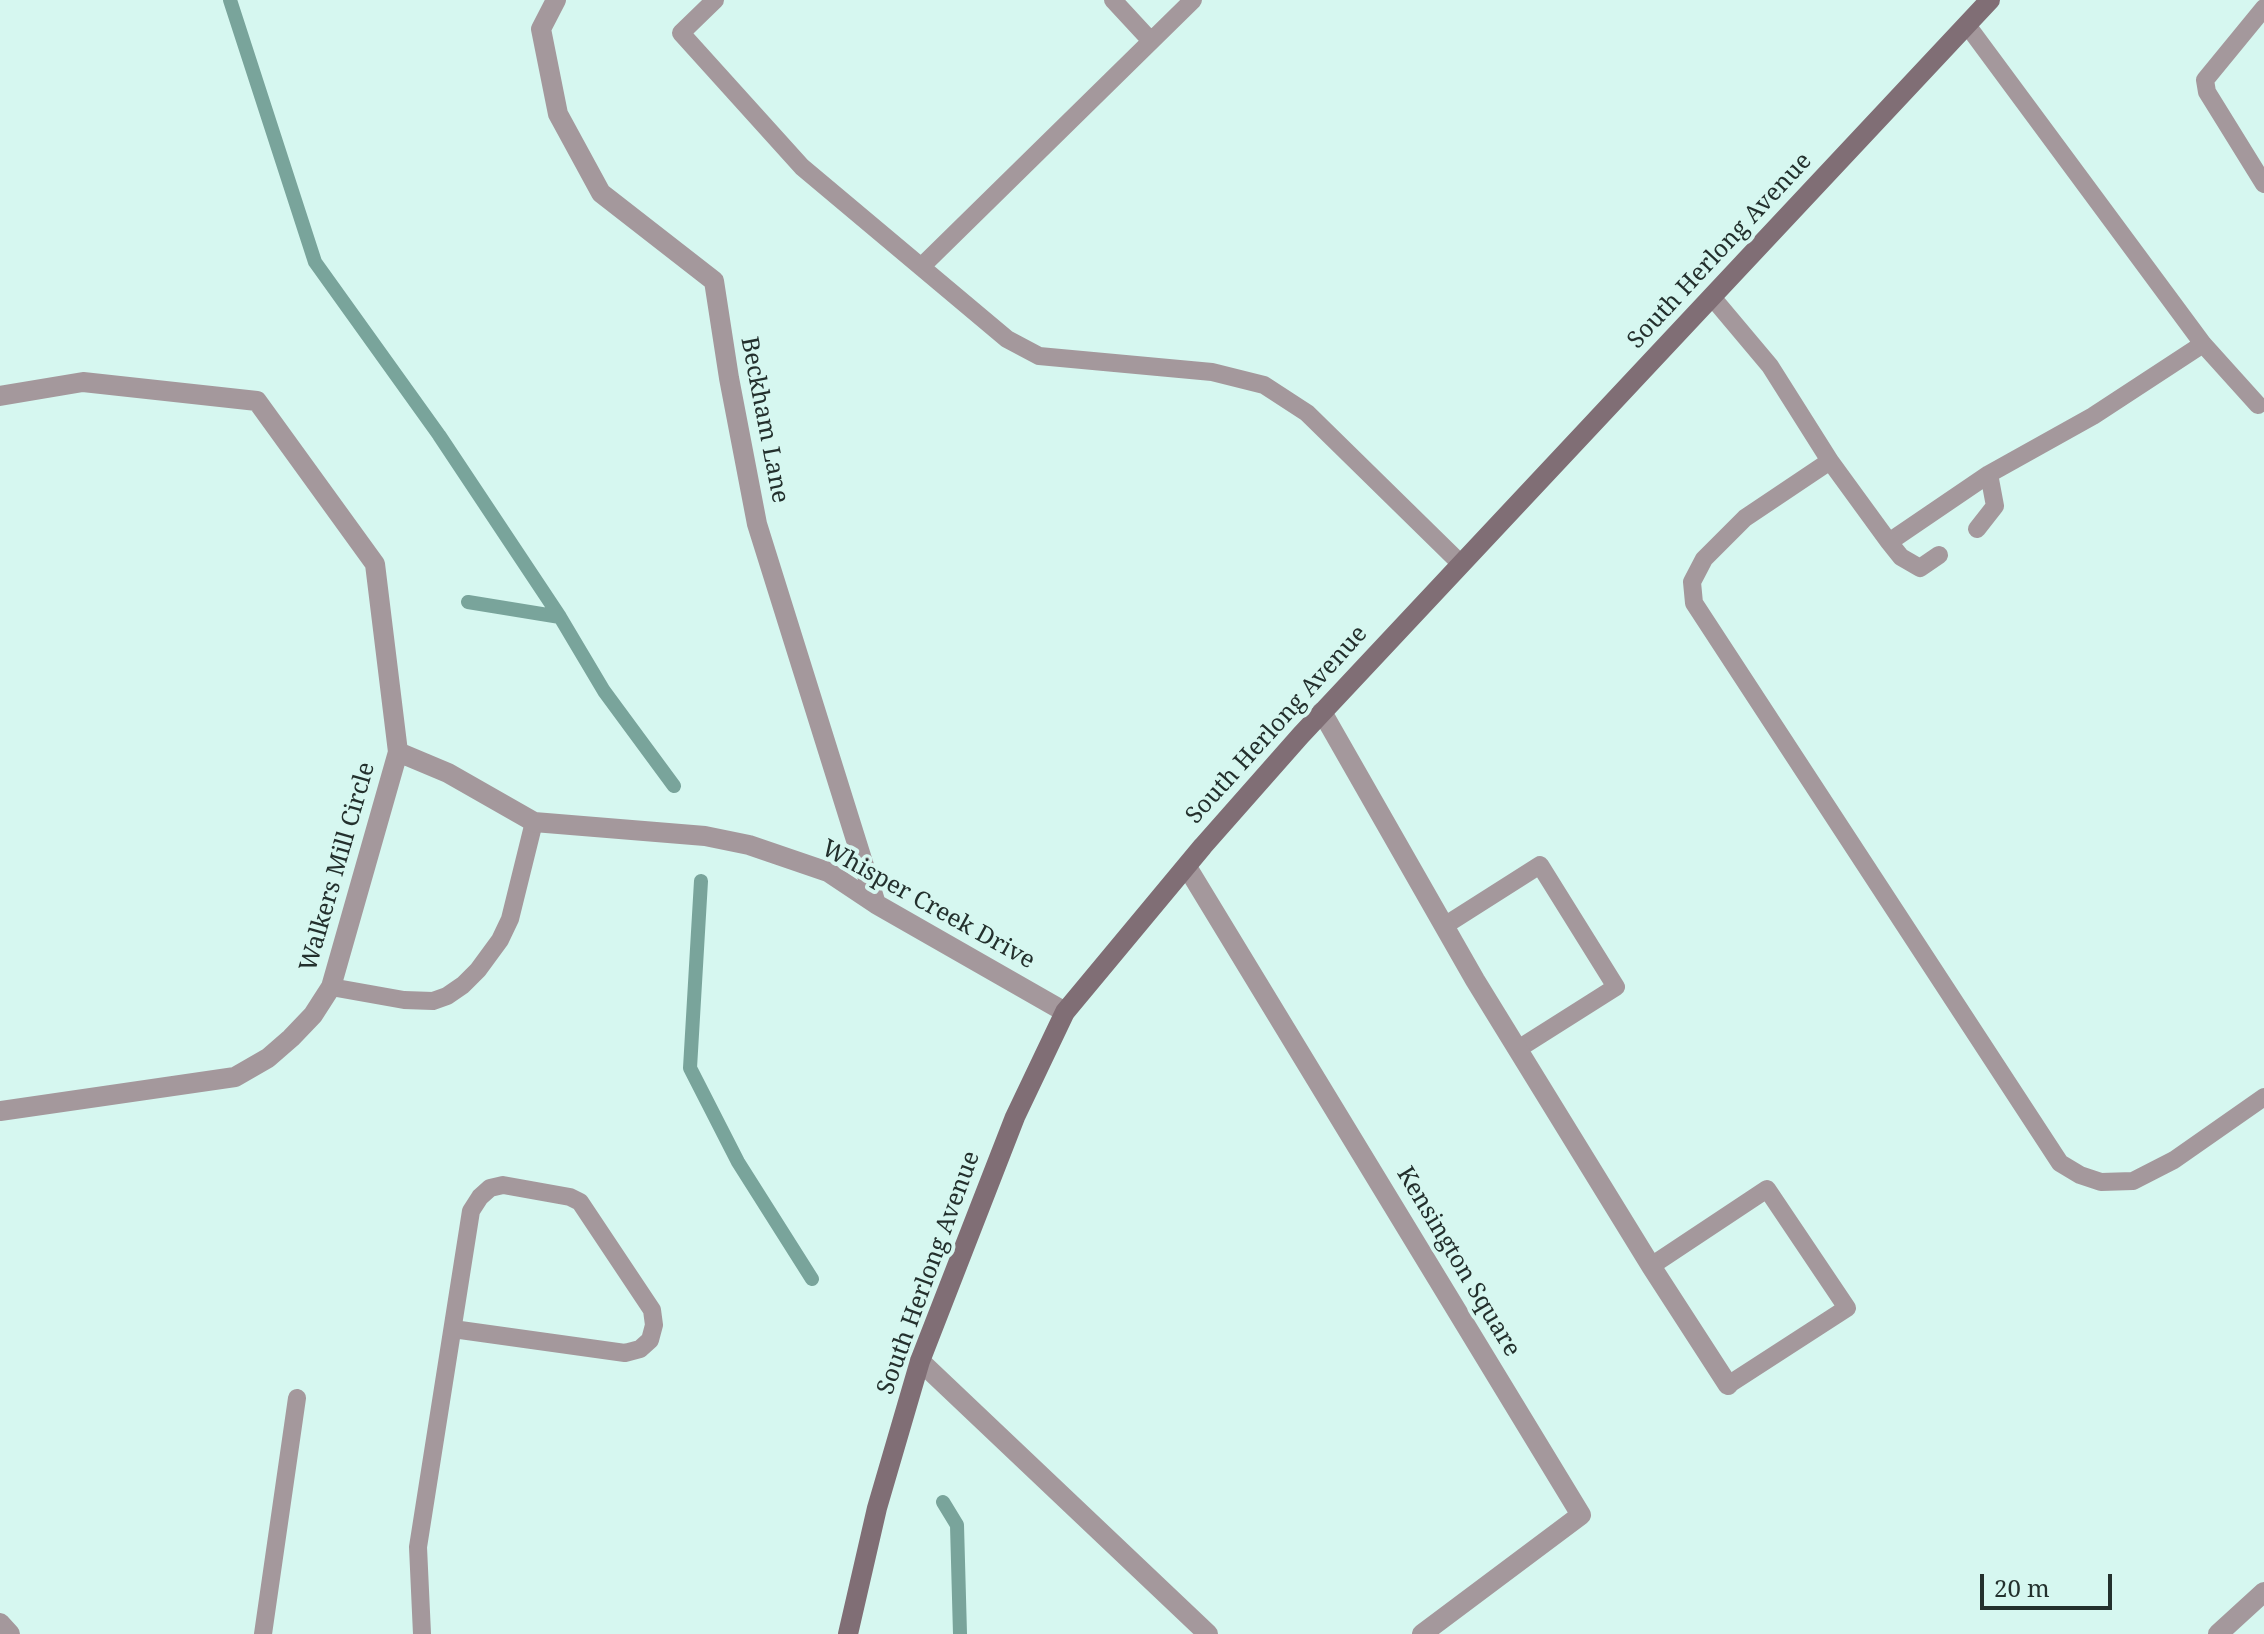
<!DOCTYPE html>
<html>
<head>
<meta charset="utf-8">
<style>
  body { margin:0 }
  #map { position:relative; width:2264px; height:1634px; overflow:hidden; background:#d6f7f0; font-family:"Noto Serif",serif }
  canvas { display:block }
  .scale { position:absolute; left:1980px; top:1574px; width:132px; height:36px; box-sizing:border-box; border:4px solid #23302d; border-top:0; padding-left:10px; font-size:24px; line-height:28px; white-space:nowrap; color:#23302d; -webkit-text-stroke:6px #d6f7f0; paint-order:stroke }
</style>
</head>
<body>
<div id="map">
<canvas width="2264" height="1634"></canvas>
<div class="scale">20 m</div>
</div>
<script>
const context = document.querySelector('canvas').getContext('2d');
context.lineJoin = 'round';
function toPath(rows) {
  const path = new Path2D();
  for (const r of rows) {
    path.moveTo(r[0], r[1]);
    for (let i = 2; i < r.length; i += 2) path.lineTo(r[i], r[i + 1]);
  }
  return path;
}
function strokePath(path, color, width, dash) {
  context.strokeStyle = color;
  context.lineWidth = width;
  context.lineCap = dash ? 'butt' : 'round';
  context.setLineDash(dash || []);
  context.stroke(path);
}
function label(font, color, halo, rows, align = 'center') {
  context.font = font + ' "Noto Serif",serif';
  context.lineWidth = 8;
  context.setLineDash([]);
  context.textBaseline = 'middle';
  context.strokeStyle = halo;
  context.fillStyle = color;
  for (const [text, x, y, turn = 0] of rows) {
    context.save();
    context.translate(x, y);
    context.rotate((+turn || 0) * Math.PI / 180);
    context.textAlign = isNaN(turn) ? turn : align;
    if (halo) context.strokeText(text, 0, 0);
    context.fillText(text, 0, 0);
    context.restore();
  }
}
strokePath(toPath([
  [230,0,315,262,439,435,560,617,604,691,674,786],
  [468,602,560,617],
  [701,881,690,1068,738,1162,812,1279],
  [943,1502,957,1525,960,1634]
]), '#79a49b', 14);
strokePath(toPath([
  [715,0,681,33,802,167,1007,339,1039,356,1212,372,1264,385,1307,413,1461,564],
  [1113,0,1151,41],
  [2264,8,2205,80,2207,92,2264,184],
  [1967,25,2203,344,2258,405],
  [921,267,1193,0],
  [1712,297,1770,366,1830,461,1889,542,1989,474,2093,416,2203,344],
  [1830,461,1745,518,1704,559,1692,582,1694,603,2060,1163,2080,1175,2101,1182,2133,1181,2174,1160,2264,1097],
  [1977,529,1995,506,1989,474],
  [1889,542,1901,557,1920,568,1939,555],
  [1444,926,1540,865,1616,987,1518,1049],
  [331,987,404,1000,433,1001,447,996,463,985,478,970,500,940,510,919,534,822],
  [1651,1266,1767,1189,1847,1308,1728,1385],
  [263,1634,297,1398],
  [422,1634,418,1547,471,1211,480,1197,490,1188,503,1185,570,1197,580,1202,652,1310,654,1325,650,1340,640,1349,625,1353,453,1329]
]), '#a4989c', 18);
strokePath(toPath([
  [556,0,541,29,558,114,601,193,714,281,729,378,757,524,876,904],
  [0,396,83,382,257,401,375,564,398,752,331,987,313,1015,291,1038,268,1058,235,1077,0,1111],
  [1322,712,1475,980,1651,1266,1728,1385],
  [398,752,448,773,534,822,705,836,749,845,828,872,876,904,1065,1012],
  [1187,867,1581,1515,1422,1634],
  [920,1361,1208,1634],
  [0,1623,10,1634],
  [2218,1634,2264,1592]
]), '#a4989c', 20);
strokePath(toPath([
  [848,1634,877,1508,920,1361,1015,1117,1065,1012,1203,846,1301,735,1990,0]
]), '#806e75', 20);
label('24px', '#23302d', '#d6f7f0', [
  ["South Herlong Avenue",1720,251,-47],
  ["Beckham Lane",764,420,79],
  ["South Herlong Avenue",1277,725,-48],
  ["Walkers Mill Circle",338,867,-74],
  ["Whisper Creek Drive",928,905,29],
  ["Kensington Square",1458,1262,59],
  ["South Herlong Avenue",929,1273,-70]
]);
</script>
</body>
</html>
